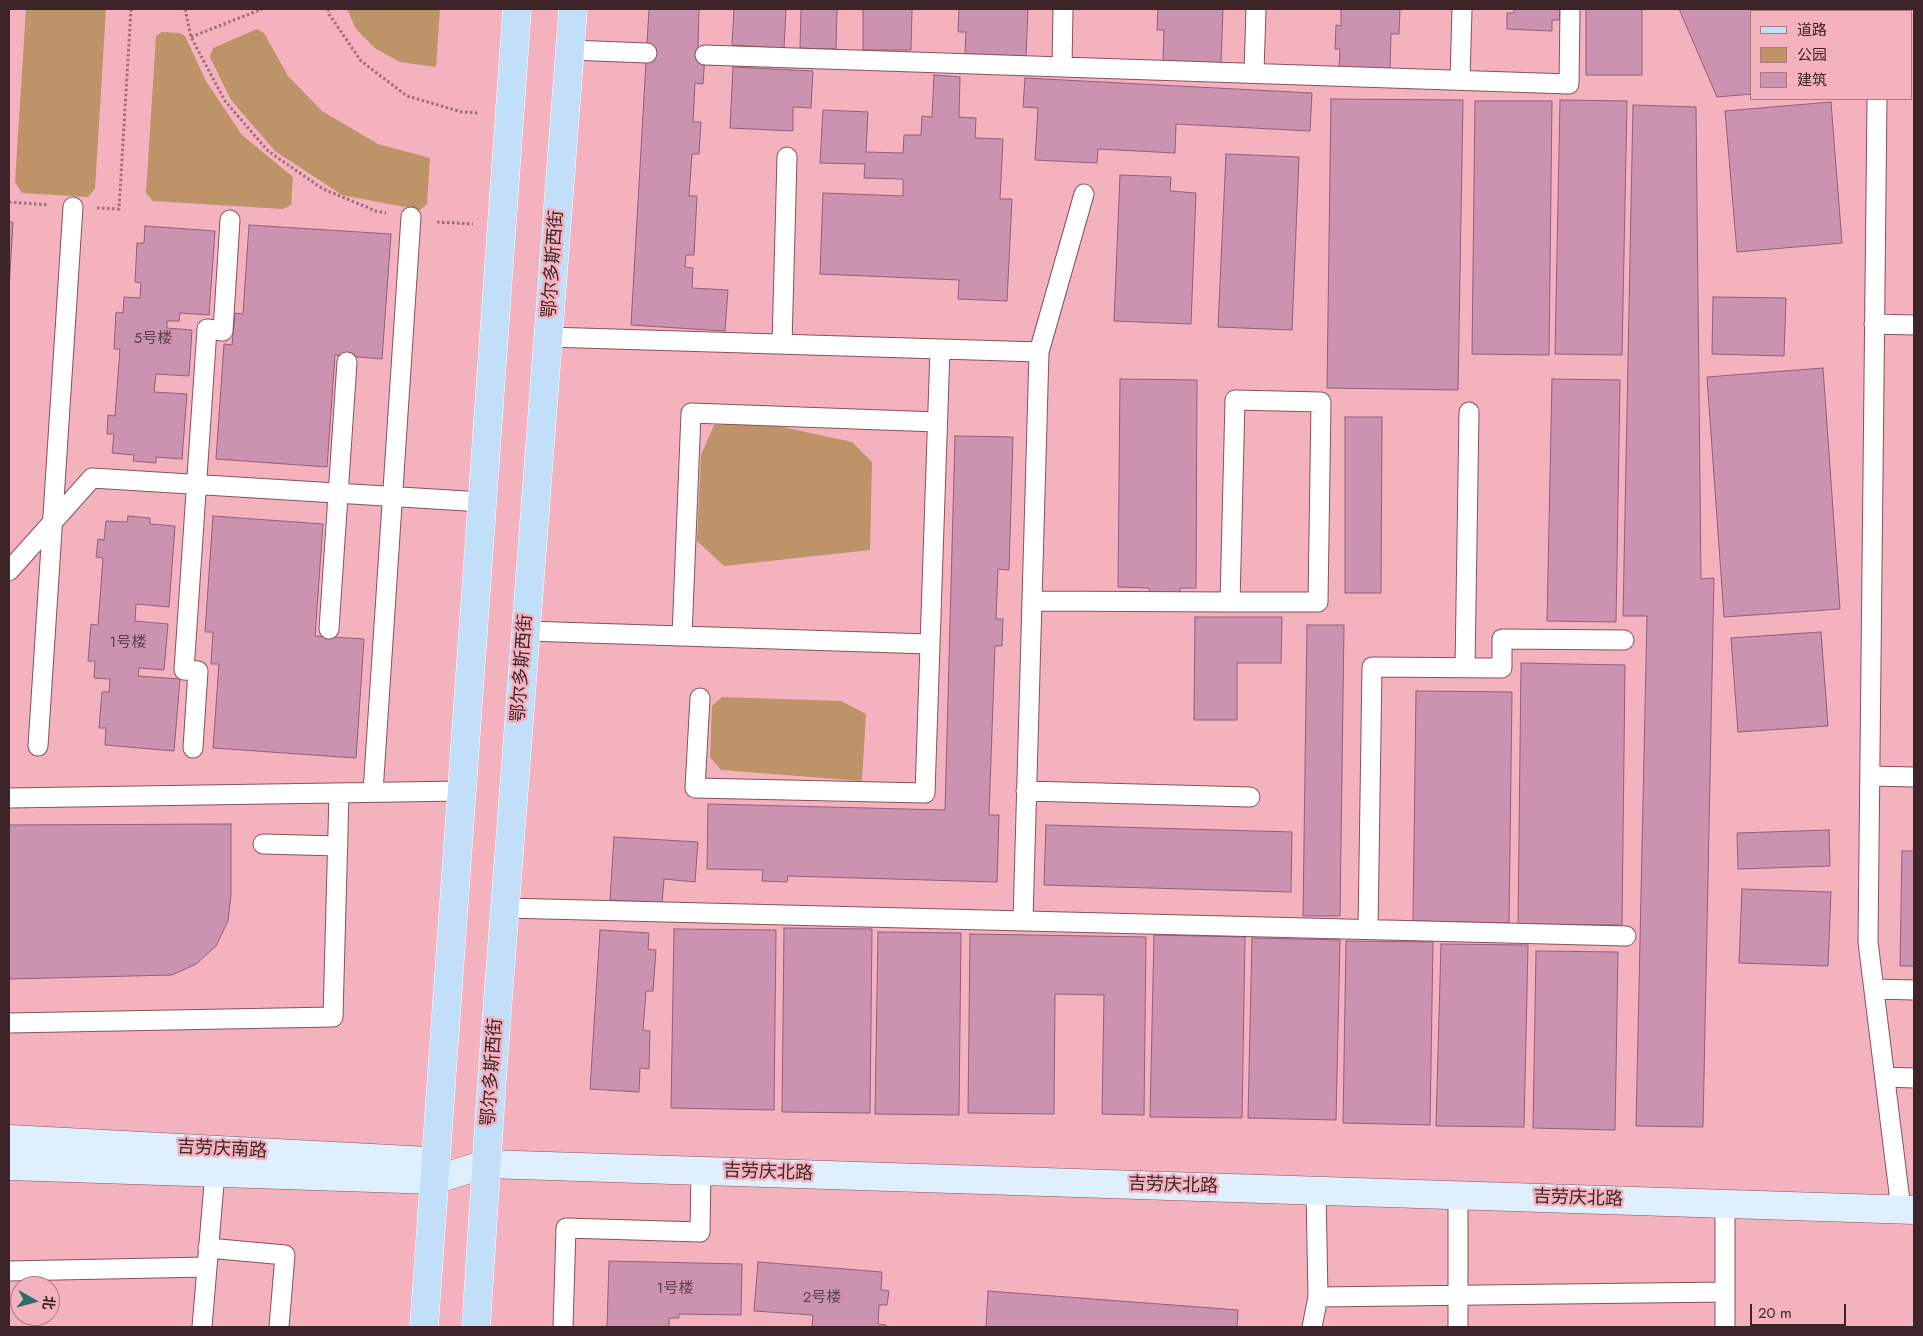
<!DOCTYPE html>
<html>
<head>
<meta charset="utf-8">
<style>
  body { margin:0 }
  #map { position:relative; width:1923px; height:1336px; overflow:hidden; background:#f3b2be; font-family:Jost,"Noto Sans SC",sans-serif }
  canvas { display:block }
  .frame { position:absolute; inset:0; border:10px solid #3c2428; pointer-events:none }
  .legend { position:absolute; left:1750px; top:10px; width:162px; height:90px; box-sizing:border-box; background:#f3b2be; border:1px solid #aa7982; margin:0; padding:6px 9px; list-style:none; font-size:15px; color:#3c2428 }
  .legend li { display:flex; align-items:center; gap:10px; height:25px }
  .legend b { width:25px; border:1px solid #aa7982 }
  .north { position:absolute; left:10px; top:1276px; width:50px; height:50px; box-sizing:border-box; background:#f3b2be; border:1px solid #aa7982; border-radius:50%; rotate:97deg; font-size:14px; font-weight:700; line-height:20px; text-align:center; color:#3c2428 }
  .north::after { content:''; display:block; margin:auto; width:18px; height:22px; background:#267069; clip-path:polygon(50% 0,100% 100%,50% 72%,0 100%) }
  .scale { position:absolute; left:1750px; top:1304px; width:96px; height:22px; box-sizing:border-box; border:2px solid #3c2428; border-top:0; padding-left:6px; font-size:15px; line-height:18px; white-space:nowrap; color:#3c2428; -webkit-text-stroke:4px #f3b2be; paint-order:stroke }
</style>
</head>
<body>
<div id="map">
<canvas width="1923" height="1336"></canvas>
<div class="frame"></div>
<ul class="legend">
<li><b style="height:6px;background:#c2dffa"></b>道路</li>
<li><b style="height:14px;background:#bd9367"></b>公园</li>
<li><b style="height:14px;background:#cb93b0"></b>建筑</li>
</ul>
<div class="north">北</div>
<div class="scale">20 m</div>
</div>
<script>
const context = document.querySelector('canvas').getContext('2d');
context.lineJoin = 'round';
function paint(path, color) {
  context.fillStyle = color;
  context.fill(path, 'evenodd');
}
function toPath(rows) {
  const path = new Path2D();
  for (const r of rows) {
    path.moveTo(r[0], r[1]);
    for (let i = 2; i < r.length; i += 2) path.lineTo(r[i], r[i + 1]);
  }
  return path;
}
function strokePath(path, color, width, dash) {
  context.strokeStyle = color;
  context.lineWidth = width;
  context.lineCap = dash ? 'butt' : 'round';
  context.setLineDash(dash || []);
  context.stroke(path);
}
function label(font, color, halo, rows, align = 'center') {
  context.font = font + ' Jost,"Noto Sans SC",sans-serif';
  context.lineWidth = 5;
  context.setLineDash([]);
  context.textBaseline = 'middle';
  context.strokeStyle = halo;
  context.fillStyle = color;
  for (const [text, x, y, turn = 0] of rows) {
    context.save();
    context.translate(x, y);
    context.rotate((+turn || 0) * Math.PI / 180);
    context.textAlign = isNaN(turn) ? turn : align;
    if (halo) context.strokeText(text, 0, 0);
    context.fillText(text, 0, 0);
    context.restore();
  }
}
paint(toPath([
  [26,9,106,9,95,189,88,197,22,193,15,182],
  [347,9,440,9,436,67,400,62,376,49,356,29],
  [257,29,264,33,288,76,322,111,378,144,430,158,427,204,420,210,342,195,275,151,231,100,210,57,213,48],
  [162,32,180,33,185,36,206,81,242,135,293,177,291,205,283,209,153,201,146,193,156,36],
  [759,422,852,442,872,462,870,550,724,566,697,541,701,455,714,425],
  [722,697,841,701,866,714,862,781,721,770,710,757,712,706]
]), '#bd9367');
const building = toPath([
  [649,9,699,9,698,48,705,48,705,55,703,84,695,83,693,122,701,122,699,154,692,154,689,196,697,196,694,255,686,255,685,267,693,268,692,288,728,290,725,331,631,325,649,9],
  [734,9,786,9,784,48,732,45,734,9],
  [801,9,837,9,836,49,800,48,801,9],
  [863,9,912,9,911,50,863,50,863,9],
  [959,9,1028,9,1026,56,965,54,966,32,958,32,959,9],
  [1158,9,1223,9,1221,63,1163,61,1164,30,1157,30,1158,9],
  [1341,9,1400,9,1399,34,1391,34,1390,70,1339,69,1340,49,1335,49,1336,25,1341,26,1341,9],
  [1514,9,1560,9,1559,20,1552,20,1552,31,1507,29,1507,13,1514,13,1514,9],
  [1586,9,1642,9,1642,75,1586,75,1586,9],
  [1679,9,1819,9,1819,11,1752,11,1752,94,1717,97,1679,9],
  [733,67,813,71,811,108,793,107,793,131,730,128,733,67],
  [934,75,960,77,959,117,976,118,975,138,1003,139,1000,199,1012,199,1007,301,958,299,959,280,820,274,823,193,903,196,903,179,864,178,865,164,820,163,823,110,868,112,866,152,903,153,904,135,921,135,922,116,932,117,934,75],
  [1025,78,1312,93,1310,131,1176,124,1175,153,1098,149,1097,163,1035,160,1038,108,1023,107,1025,78],
  [1331,99,1463,100,1458,390,1327,388,1331,99],
  [1560,100,1627,101,1622,355,1555,354,1560,100],
  [1475,101,1552,101,1549,355,1472,354,1475,101],
  [1831,102,1842,243,1737,252,1725,111,1831,102],
  [1633,105,1696,107,1701,579,1714,578,1703,1127,1636,1126,1647,616,1623,616,1633,105],
  [1226,154,1299,157,1292,330,1218,327,1226,154],
  [1120,175,1171,177,1170,191,1196,193,1191,324,1114,321,1120,175],
  [9,222,13,222,9,290,9,222],
  [249,225,391,234,382,359,335,355,327,467,216,459,224,344,232,345,235,313,243,314,249,225],
  [145,226,215,231,209,315,180,313,179,321,167,321,167,328,192,330,189,376,156,374,154,392,187,394,182,459,156,457,156,463,133,461,134,455,112,453,114,434,107,434,108,415,115,416,120,349,114,349,116,312,123,313,124,297,140,298,141,283,135,282,137,243,144,243,145,226],
  [1713,297,1786,298,1784,356,1712,354,1713,297],
  [1823,368,1840,609,1724,617,1707,377,1823,368],
  [1120,379,1197,380,1196,588,1180,588,1180,598,1150,598,1149,588,1118,587,1120,379],
  [1552,379,1620,380,1616,622,1547,621,1552,379],
  [1345,417,1382,417,1381,593,1345,593,1345,417],
  [955,436,1013,437,1009,570,998,569,996,619,1003,619,1002,646,995,646,989,815,999,815,997,882,788,876,787,882,762,881,763,870,707,869,708,804,945,810,955,436],
  [128,516,150,518,150,524,175,526,169,607,136,604,135,621,168,624,164,670,139,668,138,676,180,679,174,751,105,745,106,728,99,728,102,692,109,692,110,679,94,678,95,661,88,661,91,624,98,625,103,558,96,557,98,539,104,540,106,521,127,522,128,516],
  [213,516,323,524,315,636,364,639,356,758,213,748,219,664,211,664,213,632,205,632,213,516],
  [1195,617,1282,617,1281,663,1237,663,1237,720,1194,720,1195,617],
  [1307,625,1344,625,1340,916,1303,916,1307,625],
  [1821,632,1828,726,1738,732,1731,638,1821,632],
  [1521,663,1625,665,1622,925,1518,924,1521,663],
  [1416,691,1512,692,1509,923,1413,921,1416,691],
  [231,824,231,895,228,921,216,946,196,964,172,975,9,979,9,825,231,824],
  [1046,825,1292,832,1291,892,1044,885,1046,825],
  [1829,830,1830,866,1738,869,1737,833,1829,830],
  [614,837,698,842,695,882,664,879,662,903,610,900,614,837],
  [1902,851,1914,851,1914,966,1900,966,1902,851],
  [1742,889,1831,892,1828,966,1739,963,1742,889],
  [784,928,872,929,870,1113,782,1112,784,928],
  [674,929,776,930,774,1110,671,1108,674,929],
  [600,930,649,933,648,949,656,950,653,991,646,991,643,1030,650,1031,649,1069,640,1068,639,1092,590,1089,600,930],
  [878,932,961,933,959,1115,875,1114,878,932],
  [970,934,1146,937,1144,1115,1102,1114,1104,995,1055,994,1054,1114,968,1113,970,934],
  [1154,935,1245,937,1242,1118,1150,1117,1154,935],
  [1252,938,1340,940,1336,1120,1248,1118,1252,938],
  [1346,941,1433,942,1430,1125,1343,1123,1346,941],
  [1441,944,1528,945,1524,1127,1436,1126,1441,944],
  [1536,951,1618,952,1615,1130,1533,1128,1536,951],
  [609,1261,742,1264,741,1315,679,1314,679,1318,669,1318,669,1327,607,1327,609,1261],
  [758,1262,882,1272,881,1290,889,1291,887,1305,879,1305,878,1324,886,1325,886,1327,812,1327,813,1315,754,1311,758,1262],
  [988,1291,1238,1310,1237,1327,986,1327,988,1291]
]);
paint(building, '#cb93b0');
strokePath(building, '#925e7a', 1);
const lane = toPath([
  [1878,11,1878,9],
  [570,50,647,53],
  [705,55,1569,84,1570,9],
  [1062,67,1063,9],
  [1254,73,1256,9],
  [1460,80,1462,9],
  [1877,99,1868,942,1901,1209],
  [1874,324,1914,325],
  [548,337,1039,352,1023,920],
  [782,344,787,157],
  [1039,352,1084,194],
  [9,571,92,478,482,502],
  [1032,601,1230,602,1318,602,1321,402,1235,400,1230,602],
  [329,629,347,362],
  [526,631,929,644],
  [682,636,691,413,937,422],
  [1465,667,1469,412],
  [700,698,695,788,925,793,940,349],
  [38,746,73,207],
  [193,748,198,671,184,670,207,329,223,331,230,220],
  [1870,776,1914,777],
  [1026,791,1250,797],
  [373,792,411,217],
  [9,798,462,791],
  [263,844,338,846],
  [505,908,1626,936],
  [1368,929,1372,667,1502,668,1502,639,1624,640],
  [1874,989,1914,990],
  [9,1023,333,1017,339,793],
  [1885,1077,1914,1078],
  [1458,1195,1458,1327],
  [1725,1203,1725,1327],
  [208,1248,285,1255,279,1327],
  [9,1271,207,1267],
  [1318,1297,1725,1292],
  [202,1327,215,1172],
  [563,1327,566,1228,700,1232,701,1171],
  [1312,1327,1318,1297,1316,1190]
]);
const secondary = toPath([
  [9,1139,429,1161],
  [9,1166,434,1180,486,1164,1914,1210]
]);
const primary = toPath([
  [424,1327,517,9],
  [476,1327,492,1078,573,9]
]);
strokePath(lane, '#89505c', 21);
strokePath(secondary, '#89505c', 29);
strokePath(primary, '#fff', 29);
strokePath(toPath([
  [185,9,191,37,225,101,268,151,323,189,376,211,386,213],
  [328,9,329,14,361,61,407,96,462,112,479,113],
  [191,37,262,9],
  [9,202,49,205],
  [97,208,119,209,131,9],
  [437,222,473,224]
]), '#9d6f78', 3, [2.5, 2.5]);
strokePath(lane, '#fff', 19);
strokePath(secondary, '#e0effd', 28);
strokePath(primary, '#c2dffa', 28);
label('15px', '#60404a', null, [
  ["5号楼",153,339],
  ["1号楼",128,643],
  ["1号楼",675,1289],
  ["2号楼",822,1298]
]);
label('18px', '#3c2428', '#f3b2be', [
  ["鄂尔多斯西街",554,264,-86],
  ["鄂尔多斯西街",523,668,-86],
  ["鄂尔多斯西街",493,1072,-86],
  ["吉劳庆南路",222,1150,3],
  ["吉劳庆北路",768,1173,2],
  ["吉劳庆北路",1173,1186,2],
  ["吉劳庆北路",1578,1199,2]
]);
</script>
</body>
</html>
